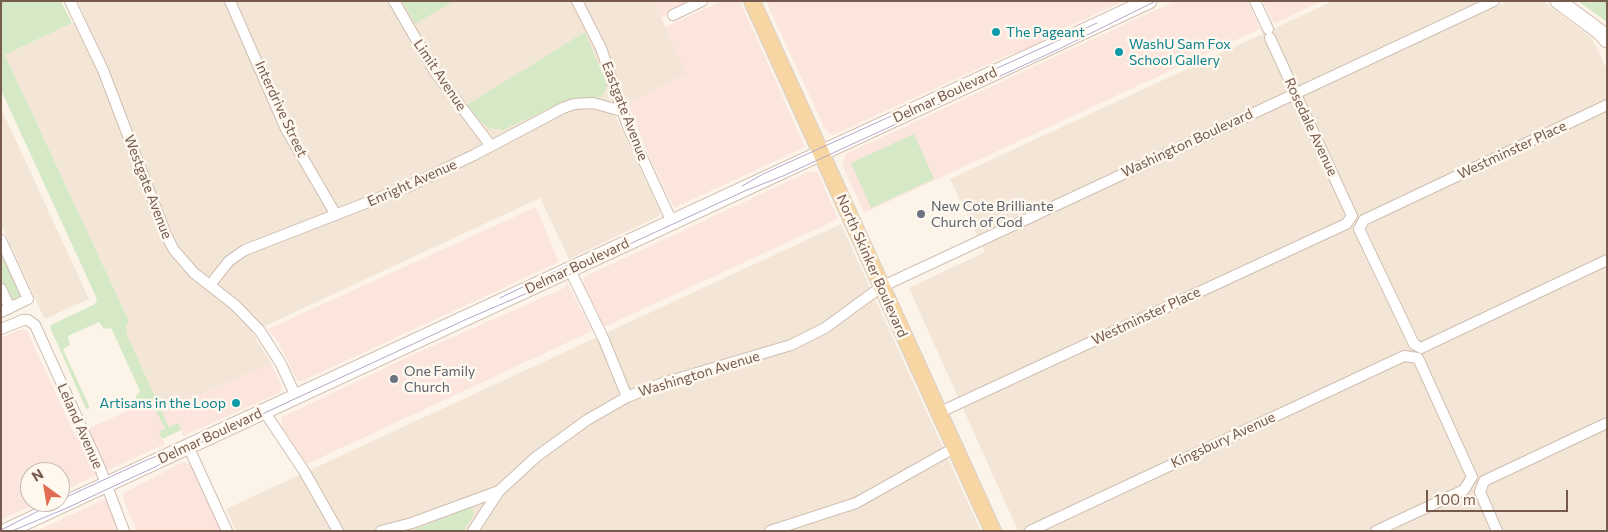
<!DOCTYPE html>
<html>
<head>
<meta charset="utf-8">
<style>
  body { margin:0 }
  #map { position:relative; width:1608px; height:532px; overflow:hidden; background:#fcf4e9; font-family:Commissioner,sans-serif }
  canvas { display:block }
  .frame { position:absolute; inset:0; border:2px solid #765a4d; pointer-events:none }
  .north { position:absolute; left:20px; top:462px; width:50px; height:50px; box-sizing:border-box; background:#fef8ef; border:1px solid #c8b9ae; border-radius:50%; rotate:328deg; font-size:14px; font-weight:700; line-height:20px; text-align:center; color:#765a4d }
  .north::after { content:''; display:block; margin:auto; width:18px; height:22px; background:#e16e52; clip-path:polygon(50% 0,100% 100%,50% 72%,0 100%) }
  .scale { position:absolute; left:1426px; top:490px; width:142px; height:22px; box-sizing:border-box; border:2px solid #765a4d; border-top:0; padding-left:6px; font-size:15px; line-height:18px; white-space:nowrap; color:#765a4d; -webkit-text-stroke:4px #fef8ef; paint-order:stroke }
</style>
</head>
<body>
<div id="map">
<canvas width="1608" height="532"></canvas>
<div class="frame"></div>
<div class="north">N</div>
<div class="scale">100 m</div>
</div>
<script>
const context = document.querySelector('canvas').getContext('2d');
context.lineJoin = 'round';
function paint(path, color) {
  context.fillStyle = color;
  context.fill(path, 'evenodd');
}
function toPath(rows) {
  const path = new Path2D();
  for (const r of rows) {
    path.moveTo(r[0], r[1]);
    for (let i = 2; i < r.length; i += 2) path.lineTo(r[i], r[i + 1]);
  }
  return path;
}
function strokePath(path, color, width, dash) {
  context.strokeStyle = color;
  context.lineWidth = width;
  context.lineCap = dash ? 'butt' : 'round';
  context.setLineDash(dash || []);
  context.stroke(path);
}
function label(font, color, halo, rows, align = 'center') {
  context.font = font + ' Commissioner,sans-serif';
  context.lineWidth = 5;
  context.setLineDash([]);
  context.textBaseline = 'middle';
  context.strokeStyle = halo;
  context.fillStyle = color;
  for (const [text, x, y, turn = 0] of rows) {
    context.save();
    context.translate(x, y);
    context.rotate((+turn || 0) * Math.PI / 180);
    context.textAlign = isNaN(turn) ? turn : align;
    if (halo) context.strokeText(text, 0, 0);
    context.fillText(text, 0, 0);
    context.restore();
  }
}
paint(toPath([
  [78,1,653,1,687,73,613,111,660,211,659,216,569,259,540,198,252,332,271,363,162,412,127,335,126,326,129,321,5,55,85,17],
  [1333,1,1475,1,1481,14,1509,1,1543,1,1592,38,1607,70,1607,531,1018,531,909,288,985,252,950,179],
  [1,108,89,299,47,318,44,318,1,224],
  [841,224,981,531,236,531,226,509]
]), '#f3e6d7');
paint(toPath([
  [653,1,694,1,661,18],
  [722,1,740,1,805,147,674,208,649,156,628,103,686,73,665,27],
  [766,1,1124,1,1061,30,1060,35,1017,55,1013,53,833,135,825,129],
  [1175,1,1248,1,1260,29,864,213,842,164,846,154],
  [1263,1,1322,1,1274,24],
  [808,172,816,172,819,175,838,219,604,327,583,283,584,277],
  [536,207,559,262,302,381,297,381,279,343,268,329],
  [567,282,592,331,307,464,281,426,282,417,410,356,564,288],
  [19,330,25,330,28,333,75,435,142,404,156,411,165,429,159,432,165,444,60,492,60,472,30,472,30,502,39,502,1,520,1,338],
  [271,363,282,387,280,393,183,436,181,430,169,427,162,412],
  [183,462,189,464,196,473,221,531,137,531,123,499,124,493],
  [105,499,119,531,37,531]
]), '#fce5dd');
paint(toPath([
  [1,1,61,1,72,23,5,55,129,321,126,326,127,335,169,427,178,423,181,430,162,439,159,432,165,429,156,411,135,398,140,391,111,328,104,329,99,322,68,336,70,345,63,349,90,408,86,409,50,327,51,325,95,304,97,299,1,90],
  [402,1,454,1,415,24],
  [1578,1,1607,1,1607,22],
  [585,32,607,85,605,92,600,97,565,101,503,130,488,128,465,106],
  [914,134,934,179,871,208,851,163],
  [1,245,21,289,21,295,17,300,11,299,1,280],
  [467,507,471,507,474,514,463,531,410,531,447,517]
]), '#d6e9c7');
const street = toPath([
  [70,1,103,70,166,235,174,250,194,273,235,305,260,331,281,364,296,397],
  [230,1,286,129,336,215],
  [394,1,435,72,491,146],
  [577,1,601,48,628,127,672,222],
  [1255,1,1268,29],
  [673,15,702,1],
  [1607,105,1364,220,1359,229,1414,344,1421,348,1607,260],
  [1,240,28,299,1,312],
  [570,270,604,340,627,397],
  [210,285,229,261,245,250,407,187,474,155,563,108,574,104,593,103,622,111],
  [1,289,10,308],
  [1,329,23,320,28,320,35,325,100,468,124,531],
  [264,411,304,471,338,531],
  [938,413,1346,224,1352,216,1270,38],
  [188,446,227,531],
  [381,531,412,523,499,491,536,457,587,420,627,397,663,383,791,345,825,328,881,287,1494,1],
  [473,531,499,491],
  [770,531,856,503,954,448],
  [1030,531,1404,356,1418,358,1472,477,1464,490,1376,531],
  [1497,531,1480,492,1484,481,1607,423]
]);
const secondary = toPath([
  [1558,1,1600,32,1607,40],
  [6,531,1149,1]
]);
const primary = toPath([
  [752,1,993,531]
]);
strokePath(street, '#d0beb1', 12);
strokePath(secondary, '#d3beaf', 17);
strokePath(primary, '#d9d1cd', 18);
strokePath(street, '#fff', 10);
strokePath(secondary, '#fff', 15);
strokePath(primary, '#f8d6a4', 16);
strokePath(toPath([
  [742,186,763,174,1097,23],
  [500,298,566,266,593,255],
  [60,500,149,459,181,447],
  [1,530,56,502],
  [12,531,67,508,155,467,189,448,467,319,569,275,597,259,747,190,783,176,1059,49,1156,1]
]), '#b7a6c6', 1);
for (const [x, y, r, color] of [
  [996,32,5,"#0f9aa8"],
  [1119,52,5,"#0f9aa8"],
  [921,214,5,"#6b7280"],
  [394,379,5,"#6b7280"],
  [236,403,5,"#0f9aa8"]
]) {
  const dot = new Path2D();
  dot.arc(x, y, r, 0, 2 * Math.PI);
  context.fillStyle = color;
  context.fill(dot);
  strokePath(dot, '#fef8ef', 2);
}
label('14px', '#0d838f', '#fef8ef', [
  ["The Pageant",1006,32],
  ["WashU Sam Fox",1129,44],
  ["School Gallery",1129,60],
  ["Artisans in the Loop",226,403,"right"]
], 'left');
label('14px', '#765a4d', '#fef8ef', [
  ["Limit Avenue",440,75,56],
  ["Delmar Boulevard",945,95,-25],
  ["Interdrive Street",281,109,65],
  ["Eastgate Avenue",625,111,69],
  ["Rosedale Avenue",1311,127,65],
  ["Washington Boulevard",1187,143,-25],
  ["Westminster Place",1512,150,-25],
  ["Enright Avenue",412,183,-24],
  ["Westgate Avenue",148,187,69],
  ["Delmar Boulevard",577,266,-25],
  ["North Skinker Boulevard",872,266,66],
  ["Westminster Place",1146,316,-25],
  ["Washington Avenue",699,374,-17],
  ["Leland Avenue",80,426,66],
  ["Delmar Boulevard",210,436,-25],
  ["Kingsbury Avenue",1223,440,-25]
]);
label('14px', '#5b616d', '#fef8ef', [
  ["New Cote Brilliante",931,206],
  ["Church of God",931,222],
  ["One Family",404,371],
  ["Church",404,387]
], 'left');
</script>
</body>
</html>
